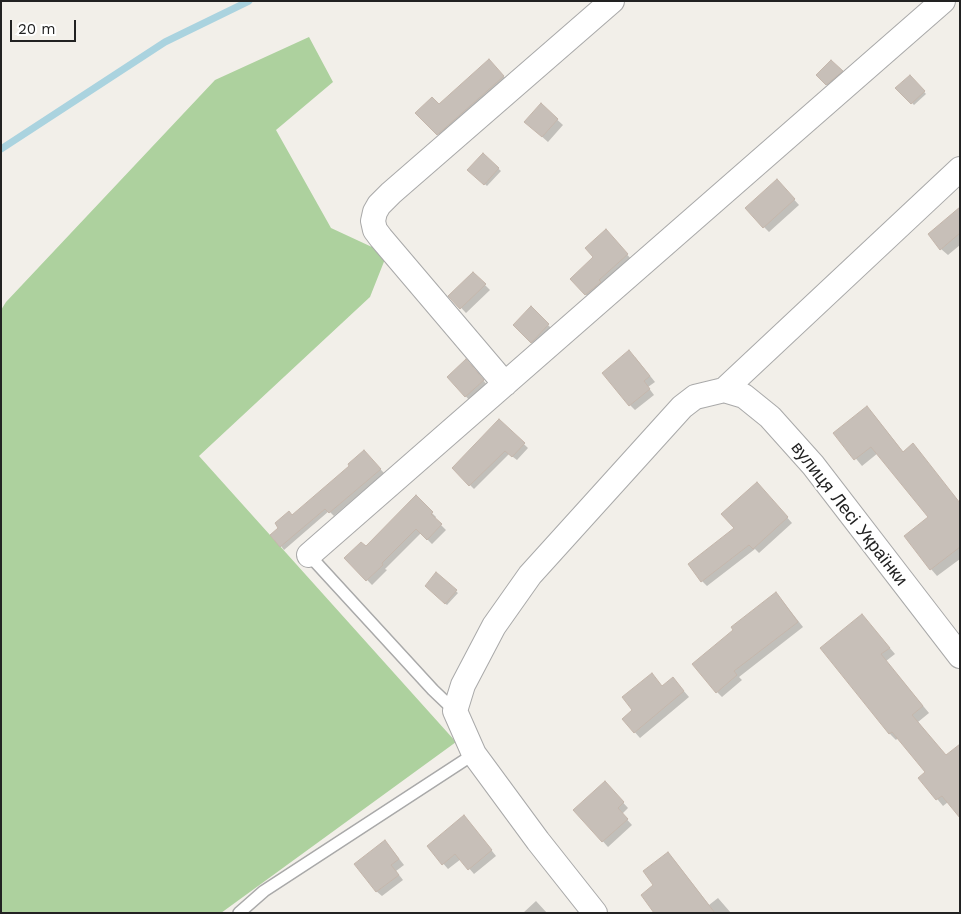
<!DOCTYPE html>
<html>
<head>
<meta charset="utf-8">
<style>
  body { margin:0 }
  #map { position:relative; width:961px; height:914px; overflow:hidden; background:#f2efe9; font-family:"Work Sans",sans-serif }
  canvas { display:block }
  .frame { position:absolute; inset:0; border:2px solid #222; pointer-events:none }
  .scale { position:absolute; left:10px; top:20px; width:66px; height:22px; box-sizing:border-box; border:2px solid #222; border-top:0; padding-left:6px; font-size:15px; line-height:18px; white-space:nowrap; color:#222; -webkit-text-stroke:4px #fff; paint-order:stroke }
</style>
</head>
<body>
<div id="map">
<canvas width="961" height="914"></canvas>
<div class="frame"></div>
<div class="scale">20 m</div>
</div>
<script>
const context = document.querySelector('canvas').getContext('2d');
context.lineJoin = 'round';
function paint(path, color) {
  context.fillStyle = color;
  context.fill(path, 'evenodd');
}
function toPath(rows) {
  const path = new Path2D();
  for (const r of rows) {
    path.moveTo(r[0], r[1]);
    for (let i = 2; i < r.length; i += 2) path.lineTo(r[i], r[i + 1]);
  }
  return path;
}
function strokePath(path, color, width, dash) {
  context.strokeStyle = color;
  context.lineWidth = width;
  context.lineCap = dash ? 'butt' : 'round';
  context.setLineDash(dash || []);
  context.stroke(path);
}
function label(font, color, halo, rows, align = 'center') {
  context.font = font + ' "Work Sans",sans-serif';
  context.lineWidth = 4;
  context.setLineDash([]);
  context.textBaseline = 'middle';
  context.strokeStyle = halo;
  context.fillStyle = color;
  for (const [text, x, y, turn = 0] of rows) {
    context.save();
    context.translate(x, y);
    context.rotate((+turn || 0) * Math.PI / 180);
    context.textAlign = isNaN(turn) ? turn : align;
    if (halo) context.strokeText(text, 0, 0);
    context.fillText(text, 0, 0);
    context.restore();
  }
}
paint(toPath([
  [309,37,333,82,276,130,331,228,387,254,370,297,199,456,456,742,221,913,1,913,1,310,6,302,215,80]
]), '#add19e');
paint(toPath([
  [831,61,844,74,829,87,817,75],
  [494,66,509,82,443,139,417,113,439,106],
  [910,76,926,94,914,105,897,88],
  [541,105,563,125,548,142,531,127],
  [483,155,501,171,487,186,469,170],
  [782,186,799,205,769,232,764,227],
  [960,209,960,245,948,255,941,249],
  [610,235,631,259,590,299,572,279,595,257],
  [473,273,490,290,466,313,450,296],
  [531,308,553,330,537,347,514,325],
  [635,357,655,382,648,387,654,395,635,410,630,405],
  [471,366,488,386,471,402,448,377],
  [867,408,874,415,904,453,960,503,960,559,937,576,931,569,930,517,878,453,862,466,835,433],
  [500,421,528,448,517,460,509,454,474,489,453,468],
  [364,452,384,473,334,516,329,511,284,550,281,546,292,517,351,466],
  [762,489,792,523,759,553,755,549,707,586,702,581],
  [416,497,436,517,435,519,446,530,432,544,421,533,385,569,387,570,372,585,346,558,366,548],
  [436,574,458,593,447,605,426,586],
  [781,599,803,627,739,677,742,680,722,697,717,692],
  [862,615,895,654,886,661,929,713,918,722,946,756,948,802,943,806,920,778,927,772,898,738,896,740,890,734,821,648],
  [678,684,689,697,640,738,623,719,663,687],
  [610,788,628,808,622,814,632,825,608,847,575,810],
  [469,822,496,856,474,874,461,859,448,869,428,846],
  [390,847,404,865,396,871,403,880,382,896,376,891],
  [668,854,675,861,709,905,718,898,731,913,669,913,655,885],
  [536,901,547,913,523,913]
]), '#0003');
strokePath(toPath([
  [1,149,165,42,249,1]
]), '#aad3df', 7);
const building = toPath([
  [489,59,504,76,437,135,415,113,432,97,439,104,489,59],
  [831,60,843,71,826,85,816,75,831,60],
  [910,75,925,91,911,104,895,88,910,75],
  [541,103,558,119,542,137,524,122,541,103],
  [483,153,499,168,484,185,467,170,483,153],
  [777,179,795,199,763,228,745,208,777,179],
  [960,207,960,233,940,250,928,234,960,207],
  [606,229,628,254,599,280,601,282,585,295,570,279,593,257,585,248,606,229],
  [473,272,486,284,460,309,448,296,473,272],
  [531,306,549,324,531,343,513,325,531,306],
  [629,350,650,376,644,381,650,389,629,406,602,373,629,350],
  [466,359,484,380,465,397,447,377,466,359],
  [867,406,903,452,913,443,960,503,960,547,930,570,904,536,928,517,871,447,854,460,833,433,867,406],
  [499,419,525,443,512,457,505,451,469,486,452,468,499,419],
  [364,450,381,469,329,513,325,509,280,547,270,535,278,528,275,523,289,511,292,515,349,466,348,464,364,450],
  [757,482,788,517,753,549,749,545,701,582,688,564,734,528,721,514,757,482],
  [416,495,433,512,431,514,442,524,427,540,416,529,382,563,383,565,366,581,344,558,361,542,366,546,416,495],
  [436,572,457,590,445,604,425,586,436,572],
  [776,592,798,622,734,671,737,675,716,693,692,664,733,630,731,627,776,592],
  [862,614,890,648,881,654,923,706,912,715,946,755,960,744,960,818,942,796,936,800,918,778,925,772,892,732,889,734,820,648,862,614],
  [652,673,662,686,673,677,684,691,634,733,622,719,632,710,622,697,652,673],
  [605,781,624,802,618,808,628,819,602,842,573,810,605,781],
  [464,815,492,850,468,870,455,854,442,865,427,846,464,815],
  [385,840,399,859,391,865,399,875,376,892,354,864,385,840],
  [668,852,715,913,654,913,641,895,653,885,643,871,668,852]
]);
paint(building, '#c7bfb8');
strokePath(building, '#c4b6ab', 1);
const lane = toPath([
  [309,555,433,690,455,711],
  [239,913,264,891,474,754]
]);
const street = toPath([
  [505,384,381,238,375,230,373,221,375,212,379,205,391,193,612,1],
  [724,390,744,396,770,417,813,465,960,656],
  [309,555,943,1],
  [595,913,538,841,474,754,455,711,463,685,494,626,530,575,682,407,695,397,724,390,960,169]
]);
strokePath(lane, '#a9a9a9', 14);
strokePath(street, '#a9a9a9', 26);
strokePath(lane, '#fff', 11);
strokePath(street, '#fff', 24);
label('18px', '#222', '#fff', [
  ["вулиця Лесі Українки",849,514,52]
]);
</script>
</body>
</html>
